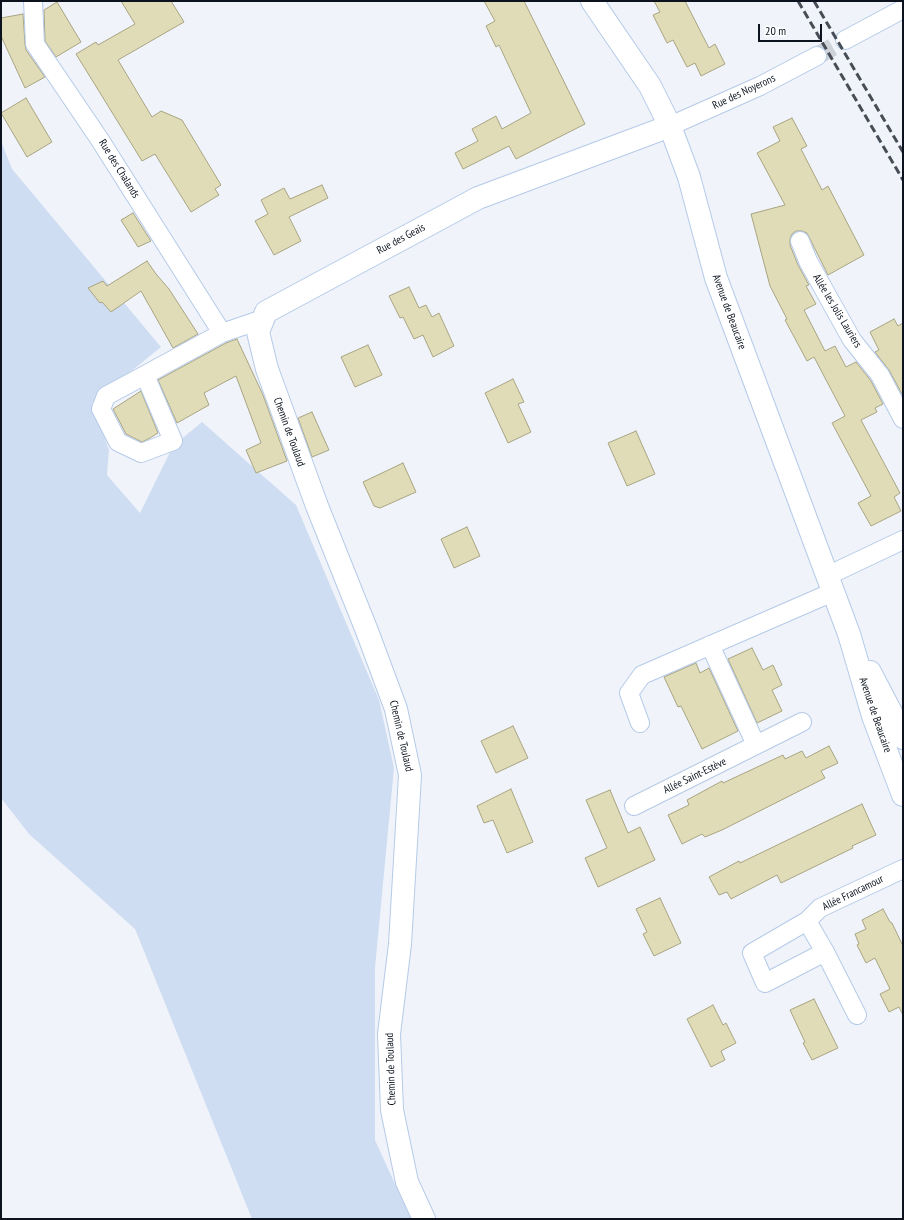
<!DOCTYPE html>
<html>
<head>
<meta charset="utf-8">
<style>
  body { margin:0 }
  #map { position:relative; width:904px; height:1220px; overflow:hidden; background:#f0f4fa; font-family:"PT Sans Narrow",sans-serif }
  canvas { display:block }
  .frame { position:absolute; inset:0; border:2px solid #0c131e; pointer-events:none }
  .scale { position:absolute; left:758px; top:24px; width:64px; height:18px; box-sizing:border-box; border:2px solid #0c131e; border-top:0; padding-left:5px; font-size:12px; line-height:14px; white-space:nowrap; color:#0c131e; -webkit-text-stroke:3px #fff; paint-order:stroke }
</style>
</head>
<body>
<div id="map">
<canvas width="904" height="1220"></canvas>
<div class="frame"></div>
<div class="scale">20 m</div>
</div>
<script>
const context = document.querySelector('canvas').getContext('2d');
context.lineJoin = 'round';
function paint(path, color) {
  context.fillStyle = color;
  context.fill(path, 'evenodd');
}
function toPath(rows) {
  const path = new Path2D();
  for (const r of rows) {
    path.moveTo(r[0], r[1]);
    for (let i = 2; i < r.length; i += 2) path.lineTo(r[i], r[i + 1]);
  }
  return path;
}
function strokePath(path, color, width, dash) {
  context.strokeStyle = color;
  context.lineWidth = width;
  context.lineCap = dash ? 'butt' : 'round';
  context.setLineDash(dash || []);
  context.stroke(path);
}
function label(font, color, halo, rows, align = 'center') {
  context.font = font + ' "PT Sans Narrow",sans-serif';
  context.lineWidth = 4;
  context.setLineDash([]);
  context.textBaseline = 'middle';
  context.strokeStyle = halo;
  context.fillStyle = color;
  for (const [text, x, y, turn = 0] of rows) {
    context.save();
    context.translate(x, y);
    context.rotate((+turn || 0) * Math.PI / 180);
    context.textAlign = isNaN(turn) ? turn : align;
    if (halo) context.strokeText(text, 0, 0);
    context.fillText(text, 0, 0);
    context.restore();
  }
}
paint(toPath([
  [1,141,12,169,161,347,92,403,109,450,107,475,140,513,173,446,202,422,296,505,379,700,394,768,375,968,375,1140,411,1219,252,1219,135,929,29,834,1,798]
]), '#cfddf2');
const building = toPath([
  [121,1,171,1,184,22,118,60,152,117,161,111,182,120,221,185,215,189,219,195,191,212,155,154,142,161,76,54,96,42,98,45,135,24,121,1],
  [484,1,524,1,585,124,516,159,509,146,463,169,455,153,478,141,472,129,496,116,502,129,531,113,499,45,496,47,486,26,495,21,484,1],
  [654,1,685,1,709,48,715,44,725,64,701,76,695,63,687,67,673,40,667,43,653,15,660,12,654,1],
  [57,2,81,42,56,57,45,41,44,10,57,2],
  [23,14,25,44,26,50,45,77,25,88,1,36,1,18,23,14],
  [26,98,52,142,27,157,1,113,26,98],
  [792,118,807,146,801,149,822,190,828,186,864,255,828,275,807,233,802,231,796,231,792,234,790,239,790,245,798,265,809,285,806,286,816,304,804,310,825,351,835,346,846,367,856,362,871,381,883,404,875,408,877,412,861,420,900,493,894,497,901,511,871,526,858,503,871,496,832,423,845,416,814,357,807,361,785,320,787,319,770,286,751,214,785,205,757,153,780,141,773,127,792,118],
  [322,185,328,198,289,217,301,241,274,255,255,221,268,214,261,200,284,188,290,199,322,185],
  [133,213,151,241,138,247,121,220,133,213],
  [147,261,156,274,169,289,198,334,173,348,141,291,111,312,102,302,100,303,88,288,103,281,107,286,147,261],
  [409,287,419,308,426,305,432,317,439,313,454,346,433,357,423,335,414,339,403,317,400,318,389,296,409,287],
  [894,319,898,326,903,323,903,393,902,394,889,370,875,352,879,350,870,332,894,319],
  [237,339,263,395,287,461,256,473,246,450,261,443,236,376,204,393,209,405,177,423,158,380,226,343,237,339],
  [368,345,382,375,355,387,341,357,368,345],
  [513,379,524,402,518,404,531,432,508,443,485,393,513,379],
  [141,391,158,433,150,438,142,442,126,434,113,409,141,391],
  [312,412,329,450,312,457,298,418,312,412],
  [636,431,655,474,627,486,608,443,636,431],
  [403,463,416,492,380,508,374,506,363,482,403,463],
  [467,527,480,556,454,568,441,539,467,527],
  [752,648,763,670,773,665,782,685,772,690,782,711,757,723,728,659,752,648],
  [696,663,700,673,709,668,738,731,702,749,681,706,678,707,664,677,696,663],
  [513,726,528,758,496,773,481,741,513,726],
  [829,746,838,763,821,771,825,778,722,830,705,837,702,834,682,844,668,815,689,805,687,800,722,781,723,783,783,755,785,759,802,751,806,758,829,746],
  [511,789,533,842,507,853,493,820,484,823,477,806,511,789],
  [610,790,628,833,640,827,655,860,598,887,585,858,607,848,586,800,610,790],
  [862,804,876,835,852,846,853,848,781,883,777,875,731,899,727,892,719,895,709,877,739,861,740,863,862,804],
  [660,898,681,943,654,956,643,934,647,932,636,909,660,898],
  [883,909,890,922,892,923,903,946,903,1015,899,1007,889,1012,880,994,890,989,875,958,866,963,857,945,859,944,855,934,866,929,862,920,883,909],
  [814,999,838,1048,812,1060,803,1043,805,1042,790,1010,814,999],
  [713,1005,723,1025,726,1023,736,1043,721,1051,725,1060,711,1067,687,1019,713,1005]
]);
paint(building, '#e0dcb8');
strokePath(building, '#a8a482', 1);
strokePath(toPath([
  [817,56,845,40]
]), '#ced2d9', 18, [18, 9]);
const street = toPath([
  [33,1,35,44,100,140,222,333],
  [845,40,903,9],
  [670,126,760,86,817,56],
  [800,241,808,261,852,340,880,375,903,419],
  [145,375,106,396,101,409,118,442,141,453,173,441,145,375,222,333,263,319],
  [827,576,903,540],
  [710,645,756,745],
  [640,723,629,693,642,675,833,592],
  [634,806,802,722],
  [807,921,825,952,857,1015],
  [825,952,765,983,752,953,807,921,820,908,903,869]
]);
const secondary = toPath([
  [424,1219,407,1182,392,1110,389,1034,400,944,410,775,396,709,367,631,317,506,267,369,258,332,266,312,478,198,670,126]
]);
const primary = toPath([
  [592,1,650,86,670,126,689,177,716,278,849,634,873,716,903,795],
  [870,672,895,720,903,738]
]);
strokePath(street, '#b5cae8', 20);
strokePath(secondary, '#b5cae8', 24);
strokePath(primary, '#b5cae8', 24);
strokePath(street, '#fff', 18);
strokePath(secondary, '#fff', 22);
strokePath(primary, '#fff', 22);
strokePath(toPath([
  [798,1,903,180],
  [814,1,903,152]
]), '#474d57', 3, [8, 4]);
label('11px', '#0c131e', '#fff', [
  ["Rue des Noyerons",744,92,-25],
  ["Rue des Chalands",119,169,58],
  ["Rue des Geais",401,239,-28],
  ["Allée les Jolis Lauriers",837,311,59],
  ["Avenue de Beaucaire",729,312,70],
  ["Chemin de Toulaud",289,432,70],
  ["Avenue de Beaucaire",875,715,71],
  ["Chemin de Toulaud",401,736,77],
  ["Allée Saint-Estève",695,776,-26],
  ["Allée Francamour",853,893,-26],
  ["Chemin de Toulaud",391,1069,-92]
]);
</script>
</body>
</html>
